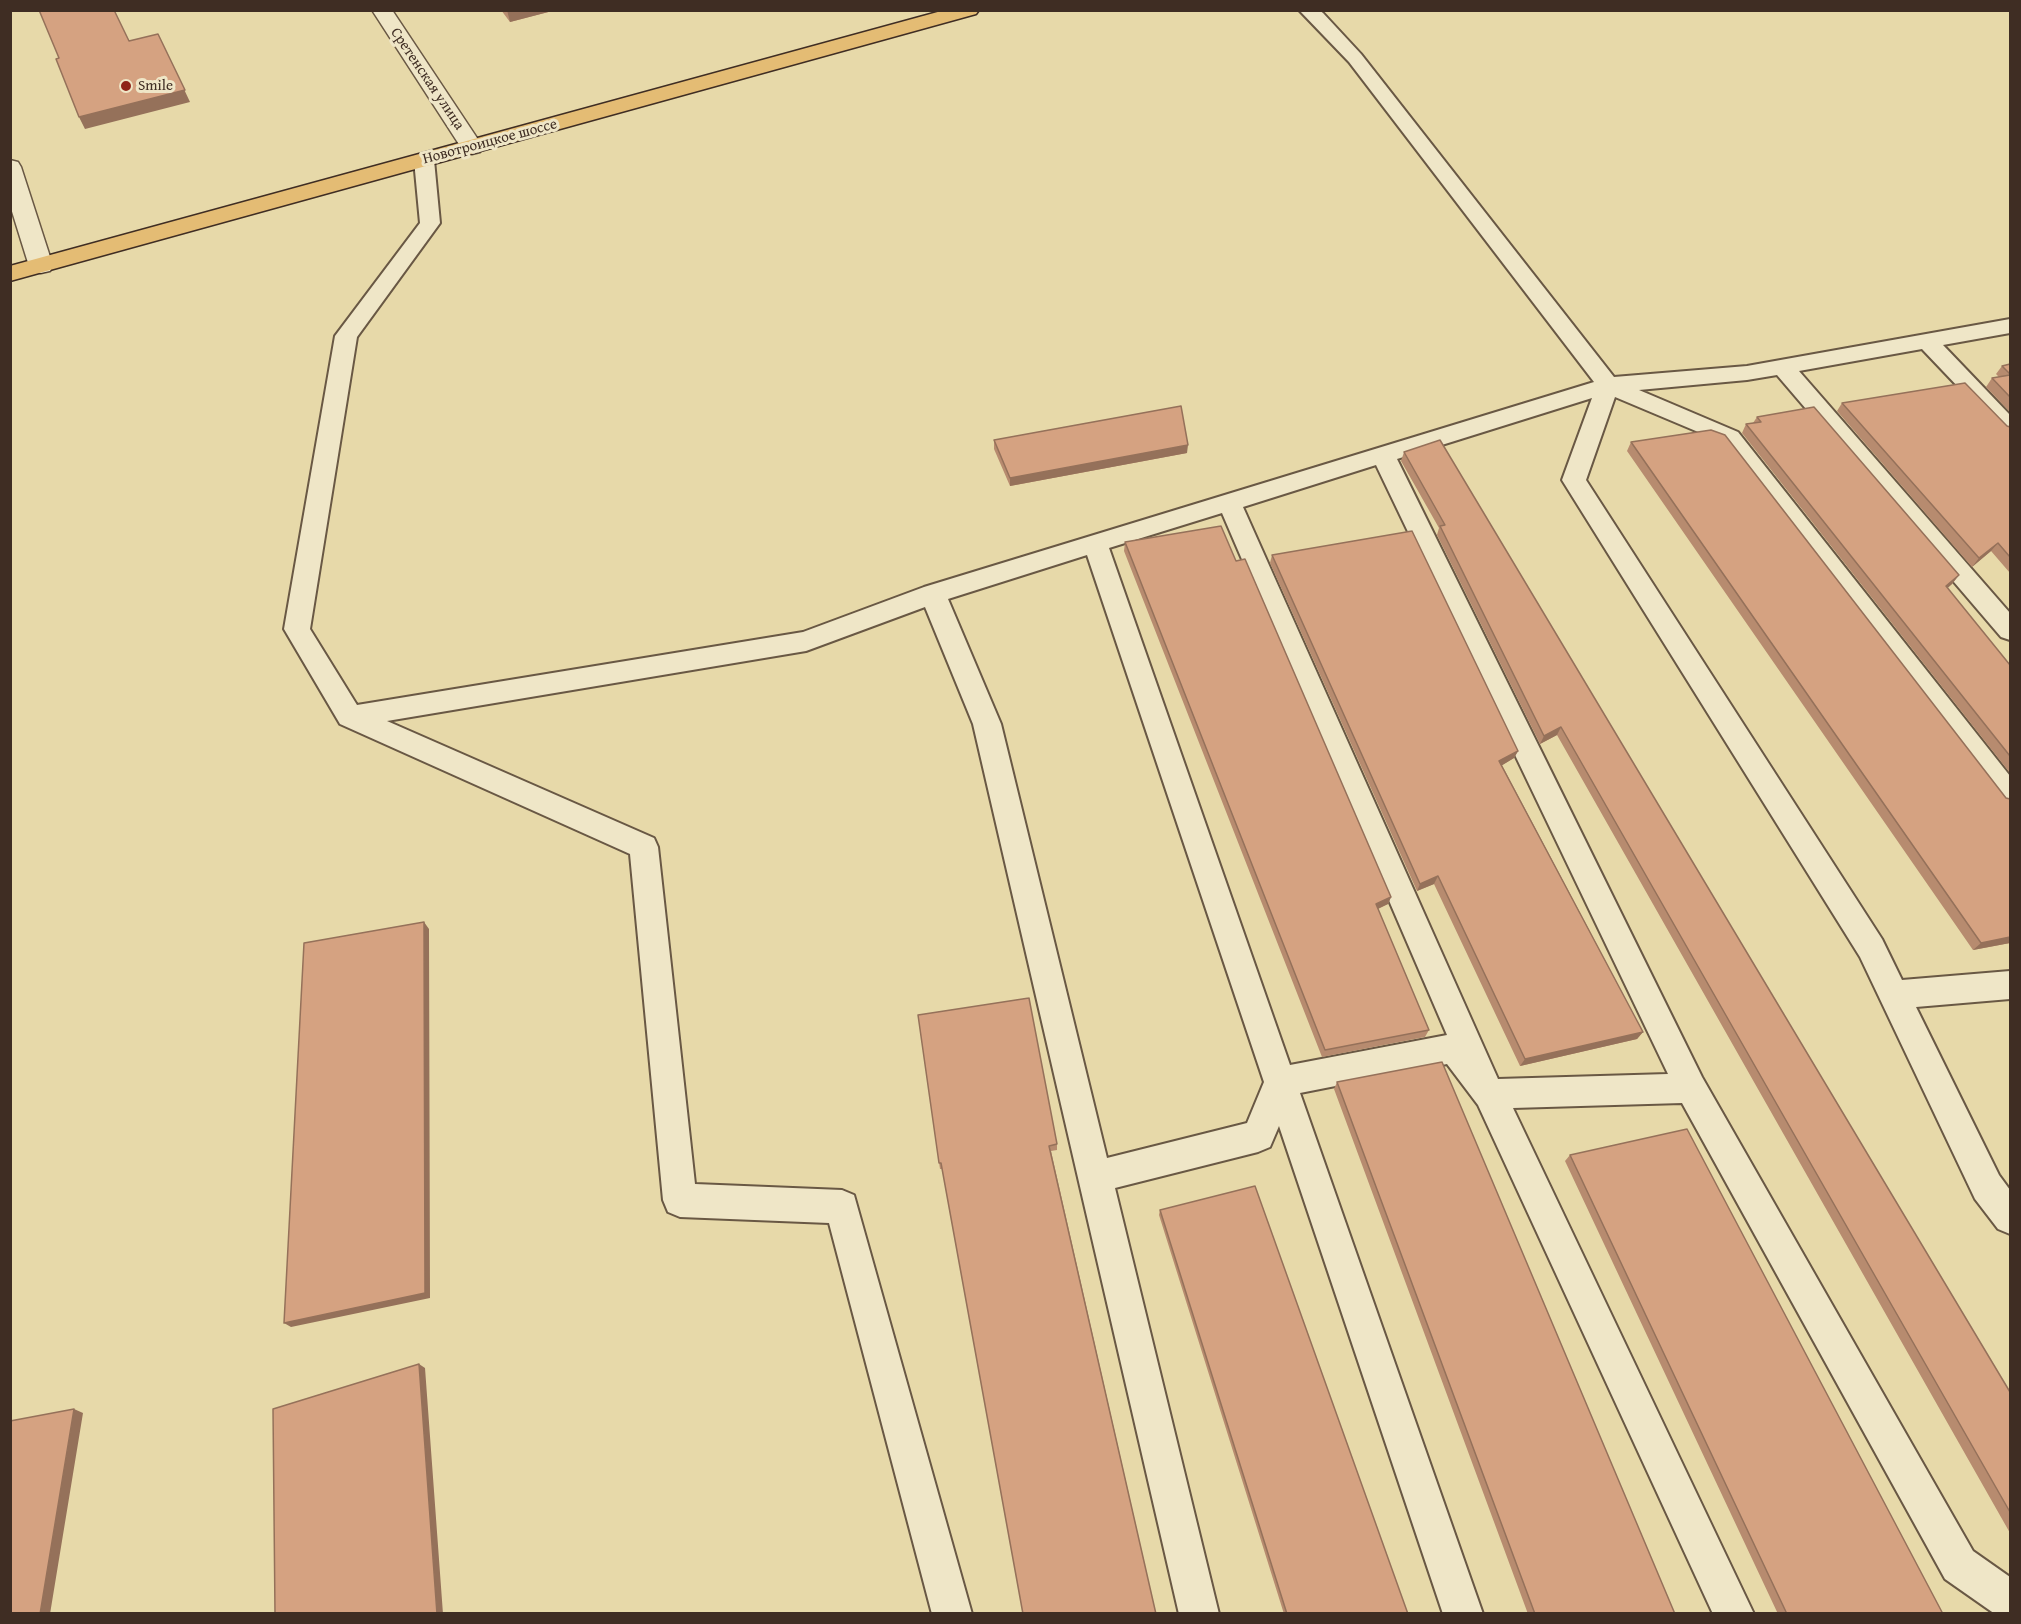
<!DOCTYPE html>
<html>
<head>
<meta charset="utf-8">
<style>
  body { margin:0 }
  #map { position:relative; width:2021px; height:1624px; overflow:hidden; background:#e7d9a9; font-family:"Gentium Book Plus",serif }
  canvas { display:block }
  .frame { position:absolute; inset:0; border:12px solid #3f2d23; pointer-events:none }
</style>
</head>
<body>
<div id="map">
<canvas width="2021" height="1624"></canvas>
<div class="frame"></div>
</div>
<script>
const context = document.querySelector('canvas').getContext('2d');
context.lineJoin = 'round';
function toPath(rows) {
  const path = new Path2D();
  for (const r of rows) {
    path.moveTo(r[0], r[1]);
    for (let i = 2; i < r.length; i += 2) path.lineTo(r[i], r[i + 1]);
  }
  return path;
}
function strokePath(path, color, width, dash) {
  context.strokeStyle = color;
  context.lineWidth = width;
  context.lineCap = dash ? 'butt' : 'round';
  context.setLineDash(dash || []);
  context.stroke(path);
}
function paint(path, color) {
  context.fillStyle = color;
  context.fill(path, 'evenodd');
}
function label(font, color, halo, rows, align = 'center') {
  context.font = font + ' "Gentium Book Plus",serif';
  context.lineWidth = 6;
  context.setLineDash([]);
  context.textBaseline = 'middle';
  context.strokeStyle = halo;
  context.fillStyle = color;
  for (const [text, x, y, turn = 0] of rows) {
    context.save();
    context.translate(x, y);
    context.rotate((+turn || 0) * Math.PI / 180);
    context.textAlign = isNaN(turn) ? turn : align;
    if (halo) context.strokeText(text, 0, 0);
    context.fillText(text, 0, 0);
    context.restore();
  }
}
const lane = toPath([
  [1299,10,1319,10,1323,13,1361,54,1614,377,1747,366,2010,319,2010,333,1943,345,2010,415,2010,436,2002,433,1922,349,1799,371,2010,613,2010,640,2001,637,1777,375,1747,380,1639,390,1738,432,2010,776,2010,807,2000,804,1722,442,1615,397,1586,480,1882,939,1902,980,2010,971,2010,999,1916,1007,1999,1175,2010,1190,2010,1234,1998,1229,1975,1199,1860,957,1562,480,1592,398,1397,459,1702,1077,1973,1551,2010,1577,2010,1614,1995,1614,1945,1579,1682,1103,1513,1108,1754,1614,1713,1614,1478,1105,1447,1064,1300,1093,1483,1614,1443,1614,1279,1126,1270,1147,1258,1152,1115,1188,1219,1614,1179,1614,973,724,925,607,806,651,387,721,654,838,658,847,695,1184,842,1190,854,1195,972,1614,932,1614,829,1223,680,1217,668,1212,663,1200,630,854,340,724,284,629,335,336,420,223,414,160,417,156,424,154,431,156,434,160,440,223,357,337,310,629,357,705,803,632,924,587,1594,382,1349,62,1299,10],
  [1376,465,1668,1074,1498,1079,1243,507,1376,465],
  [1222,513,1447,1035,1290,1065,1109,548,1222,513],
  [1087,555,1264,1082,1247,1123,1107,1158,1001,724,948,599,1087,555]
]);
const street = toPath([
  [372,10,392,10,483,147,480,152,472,154,464,152,372,10],
  [10,160,18,162,21,167,53,266,50,271,41,273,32,271,29,266,10,205,10,160]
]);
const primary = toPath([
  [945,10,979,10,976,14,10,281,10,266,945,10]
]);
strokePath(lane, '#695844', 4);
strokePath(street, '#695844', 3);
strokePath(primary, '#3f2d23', 3);
paint(lane, '#efe6c7');
paint(street, '#efe6c7');
paint(primary, '#e4bc74');
paint(toPath([
  [501,10,556,10,510,22],
  [2010,364,2010,412,1986,387,1992,378,1999,377,1996,374,2002,366],
  [1842,403,2010,427,2010,573,1991,551,1972,567,1837,411],
  [1757,417,1959,575,1952,584,1947,588,2010,665,2010,773,1742,433,1746,424,1753,423],
  [994,440,1187,453,1010,486,994,449],
  [1631,442,2006,798,2010,943,1973,950,1627,451],
  [1404,452,2010,1392,2010,1533,1557,735,1540,744,1437,535,1439,528,1401,461],
  [1125,542,1391,897,1388,904,1378,909,1429,1030,1425,1037,1322,1057,1124,551],
  [1272,555,1518,751,1514,758,1502,765,1643,1032,1637,1039,1520,1066,1434,884,1417,891,1270,563],
  [918,1015,1057,1144,1057,1150,1051,1151,1156,1614,1023,1614,942,1169,940,1169],
  [1337,1082,1675,1614,1528,1614,1334,1089],
  [1570,1155,1943,1614,1778,1614,1565,1161],
  [1160,1210,1408,1614,1284,1614,1159,1215]
]), '#b78b6f');
paint(toPath([
  [507,10,556,10,510,22],
  [158,34,190,102,85,129,79,117],
  [1188,445,1187,453,1010,486,1010,478],
  [1998,543,1991,551,1972,567,1979,558],
  [1959,575,1952,584,1940,595,1946,586],
  [1561,727,1557,735,1540,744,1544,736],
  [1518,751,1514,758,1496,769,1499,761],
  [1438,876,1434,884,1417,891,1420,884],
  [1391,897,1388,904,1373,911,1376,904],
  [424,922,429,929,430,1298,291,1327,284,1323],
  [2010,937,2010,943,1973,950,1981,943],
  [1643,1032,1637,1039,1520,1066,1525,1059],
  [419,1364,425,1368,443,1614,437,1614],
  [74,1409,83,1413,50,1614,40,1614]
]), '#95715a');
const building = toPath([
  [39,10,114,10,129,41,158,34,185,90,79,117,56,59,59,58,39,10],
  [2010,364,2010,374,2002,366,2010,364],
  [2010,375,2010,397,1992,378,2010,375],
  [1965,383,2007,426,2010,427,2010,557,1998,543,1979,558,1842,403,1965,383],
  [1181,406,1188,445,1010,478,994,440,1181,406],
  [1814,407,1959,575,1946,586,2010,665,2010,756,1746,424,1761,422,1757,417,1814,407],
  [1711,430,1725,435,2006,798,2010,799,2010,937,1981,943,1631,442,1711,430],
  [1440,440,2010,1392,2010,1512,1561,727,1544,736,1440,526,1445,525,1404,452,1440,440],
  [1221,526,1236,561,1245,559,1391,897,1376,904,1429,1030,1325,1050,1125,542,1221,526],
  [1412,531,1518,751,1499,761,1643,1032,1525,1059,1438,876,1420,884,1272,555,1412,531],
  [424,922,425,1293,284,1323,304,943,424,922],
  [1029,998,1057,1144,1049,1146,1156,1614,1023,1614,941,1163,939,1163,918,1015,1029,998],
  [1442,1062,1675,1614,1535,1614,1337,1082,1442,1062],
  [1687,1129,1943,1614,1787,1614,1570,1155,1687,1129],
  [1255,1186,1408,1614,1287,1614,1160,1210,1255,1186],
  [419,1364,437,1614,275,1614,273,1409,419,1364],
  [74,1409,40,1614,10,1614,10,1421,74,1409]
]);
paint(building, '#d5a281');
strokePath(building, '#95715a', 1.5);
for (const [x, y, r, color] of [
  [126,86,6,"#8f2418"]
]) {
  const dot = new Path2D();
  dot.arc(x, y, r, 0, 2 * Math.PI);
  context.fillStyle = color;
  context.fill(dot);
  strokePath(dot, '#efe6c7', 2);
}
label('15px', '#3f2d23', '#efe6c7', [
  ["Сретенская улица",427,79,56],
  ["Новотроицкое шоссе",490,142,-15]
]);
label('15px', '#3f2d23', '#efe6c7', [
  ["Smile",138,86]
], 'left');
</script>
</body>
</html>
